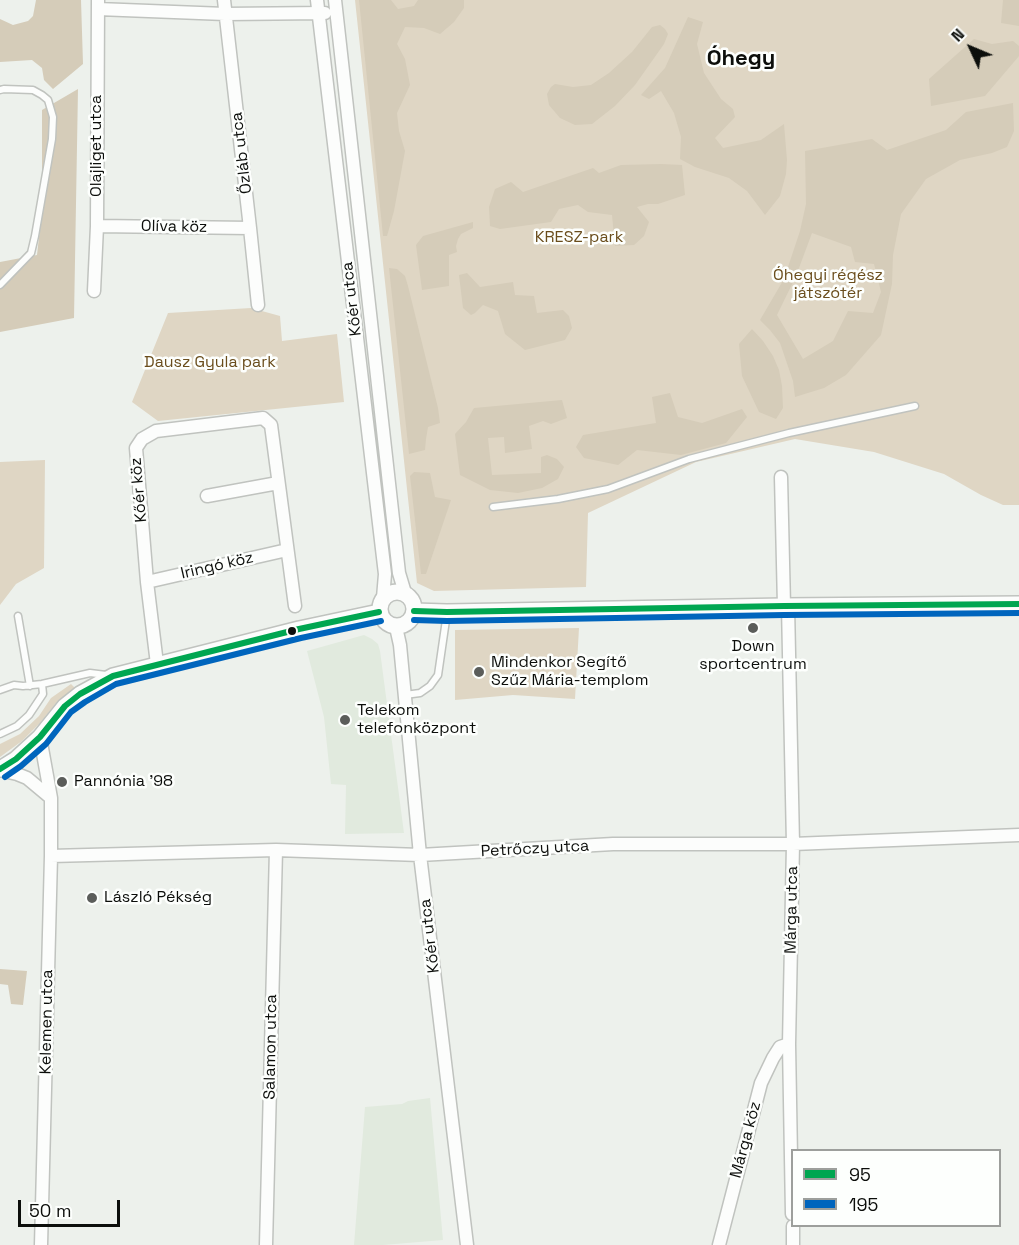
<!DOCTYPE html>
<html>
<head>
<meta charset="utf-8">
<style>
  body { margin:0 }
  #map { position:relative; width:1019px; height:1245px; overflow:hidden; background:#edf1ec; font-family:"Space Grotesk",sans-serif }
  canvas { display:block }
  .legend { position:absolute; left:791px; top:1149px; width:210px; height:78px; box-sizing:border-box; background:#fdfffd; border:2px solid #9d9f9c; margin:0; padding:8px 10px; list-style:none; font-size:18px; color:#0c0e0b }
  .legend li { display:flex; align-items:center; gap:12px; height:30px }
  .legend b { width:30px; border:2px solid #9d9f9c }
  .north { position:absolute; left:941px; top:18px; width:60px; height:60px; -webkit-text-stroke:4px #fdfffd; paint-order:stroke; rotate:314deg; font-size:16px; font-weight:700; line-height:24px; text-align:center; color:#0c0e0b }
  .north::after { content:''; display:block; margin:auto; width:21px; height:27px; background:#0c0e0b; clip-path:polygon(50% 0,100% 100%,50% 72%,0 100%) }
  .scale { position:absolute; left:18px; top:1200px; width:102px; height:27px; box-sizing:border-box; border:3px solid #0c0e0b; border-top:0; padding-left:8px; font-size:18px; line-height:21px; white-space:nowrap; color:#0c0e0b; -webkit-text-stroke:4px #fdfffd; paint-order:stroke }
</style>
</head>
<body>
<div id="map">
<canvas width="1019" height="1245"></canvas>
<ul class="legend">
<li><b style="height:8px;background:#00a651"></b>95</li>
<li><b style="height:8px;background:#0065bd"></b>195</li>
</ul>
<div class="north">N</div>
<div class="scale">50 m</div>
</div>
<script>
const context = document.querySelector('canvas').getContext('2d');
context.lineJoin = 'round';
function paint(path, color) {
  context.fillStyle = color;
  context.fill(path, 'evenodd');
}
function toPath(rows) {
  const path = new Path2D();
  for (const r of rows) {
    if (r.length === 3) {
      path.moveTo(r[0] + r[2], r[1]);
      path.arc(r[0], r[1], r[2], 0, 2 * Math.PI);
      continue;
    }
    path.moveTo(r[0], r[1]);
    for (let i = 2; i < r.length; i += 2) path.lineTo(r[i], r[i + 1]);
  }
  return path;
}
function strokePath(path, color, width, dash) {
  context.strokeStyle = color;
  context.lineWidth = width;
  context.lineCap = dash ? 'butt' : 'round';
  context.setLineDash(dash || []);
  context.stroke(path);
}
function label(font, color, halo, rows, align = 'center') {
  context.font = font + ' "Space Grotesk",sans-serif';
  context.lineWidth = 5;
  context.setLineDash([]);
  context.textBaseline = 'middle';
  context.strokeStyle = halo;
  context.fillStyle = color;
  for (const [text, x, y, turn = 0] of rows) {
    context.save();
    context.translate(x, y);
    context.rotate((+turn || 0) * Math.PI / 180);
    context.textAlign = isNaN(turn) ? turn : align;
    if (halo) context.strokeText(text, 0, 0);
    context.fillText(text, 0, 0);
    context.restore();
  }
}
paint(toPath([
  [364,635,372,639,378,644,380,651,404,833,345,834,346,785,331,784,324,717,307,651],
  [430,1098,443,1240,383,1245,354,1245,365,1107,402,1104,408,1101]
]), '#e1eade');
paint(toPath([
  [355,0,1019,0,1019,505,1003,505,981,495,944,474,874,452,795,439,696,462,588,513,586,587,434,591,417,583],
  [251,308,280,316,282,341,337,334,344,402,158,421,132,402,168,313],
  [45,460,44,568,16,584,0,605,0,462],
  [579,628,575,699,513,695,455,700,455,630],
  [71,684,75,688,56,703,39,724,22,741,0,757,0,744,20,734,39,716,51,698]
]), '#dfd6c4');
paint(toPath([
  [36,0,81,0,83,64,53,89,44,80,42,68,32,60,0,62,0,19,13,25,28,21,33,16],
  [359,0,391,0,398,9,414,6,418,0,464,0,464,8,454,22,440,34,424,28,405,27,397,44,405,59,410,85,397,113,399,131,405,151,394,211,387,236,383,236],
  [1003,0,1019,0,1019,26,1001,23],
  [688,17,703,22,697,44,704,73,721,99,733,109,735,117,715,138,723,148,761,140,784,124,787,160,786,174,780,196,765,215,747,191,729,178,695,167,680,159,681,137,674,113,661,91,649,99,641,95,665,68],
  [660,25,665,29,668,34,664,44,635,85,615,106,592,124,575,125,560,118,549,105,547,94,551,87,555,84,573,87,591,85,609,73,632,52,652,27],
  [974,39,992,44,1013,41,1019,46,1019,56,985,96,931,106,929,79],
  [78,89,74,318,0,332,0,262,37,255,42,210,42,110],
  [1013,103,1014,131,1007,147,992,153,960,160,926,179,901,214,893,255,892,284,881,335,846,375,824,388,795,397,793,381,780,343,770,330,760,320,784,279,800,231,806,204,805,151,872,139,887,150,946,130,966,112],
  [812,233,851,247,855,262,874,264,881,292,873,313,848,311,833,341,803,359,777,315,796,276],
  [661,164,682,165,685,195,658,204,648,204,637,207,649,222,644,236,634,245,615,246,612,215,588,212,578,205,559,209,551,222,500,229,490,226,489,207,495,189,511,182,523,192,593,168,599,173,621,165],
  [473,222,473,228,461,234,458,239,456,246,457,252,449,255,449,286,422,290,416,245,423,236],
  [389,268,397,269,405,276,408,286,438,408,440,423,428,427,426,439,425,450,409,454],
  [467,273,480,287,513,282,515,295,534,296,537,313,563,310,569,316,572,328,565,340,525,350,505,334,498,311,483,305,475,313,471,315,463,308,459,275],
  [752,329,763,341,773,356,779,370,782,386,783,408,776,419,759,412,742,376,739,344],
  [670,393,678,417,702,423,742,409,747,417,726,443,681,455,637,450,618,465,584,458,576,447,583,435,656,423,652,397],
  [562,400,567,418,551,424,543,421,529,426,532,449,505,453,504,437,488,438,492,475,541,473,541,457,547,455,557,459,564,467,558,479,542,488,518,493,490,490,460,475,455,434,466,422,474,408],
  [414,472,430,473,435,497,451,500,426,574,421,574,410,476],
  [0,969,27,971,23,1005,11,1004,8,985,0,984]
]), '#d5ccb9');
const service = toPath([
  [0,90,4,89,33,90,42,95,48,100,53,117,52,139,35,236,31,253,0,285],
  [493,507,558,499,608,489,689,459,789,433,915,406],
  [18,616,30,686],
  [0,690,14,685,23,686,42,684,90,673,106,675],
  [405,695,420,693,430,686,438,675,447,613],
  [0,734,17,726,29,715,43,694,42,684]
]);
const minor = toPath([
  [224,0,250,228,258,305],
  [317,0,385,574,383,598],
  [335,0,399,573,405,593],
  [98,9,225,14,325,13],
  [97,226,250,228],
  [94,291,97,226,98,0],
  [781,477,784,606],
  [207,496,278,483],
  [147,582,287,550],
  [788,606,793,844,789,1044,792,1214],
  [396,627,400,645,420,855,467,1245],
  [157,664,147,582,136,448,142,439,156,431,263,418,271,425,295,606],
  [40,737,51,798,51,856,41,1245],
  [0,770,17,774,27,778,51,798],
  [51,856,276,850,420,855,613,844,793,844,1019,835],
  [793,1226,793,1245],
  [266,1245,276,850],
  [719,1245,761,1083,773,1058,780,1047,789,1044]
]);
const tertiary = toPath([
  [397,609,17],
  [414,611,447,612,784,606,1019,604],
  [0,769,16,759,40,737,65,706,80,694,113,676,299,629,379,612]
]);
strokePath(service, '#c0c3bf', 9);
strokePath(minor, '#c0c3bf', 15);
strokePath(tertiary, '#c0c3bf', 18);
strokePath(service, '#fcfdfc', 6);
strokePath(minor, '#fcfdfc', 12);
strokePath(tertiary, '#fcfdfc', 15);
strokePath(toPath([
  [414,611,447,612,784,606,1019,604],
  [0,769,16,759,40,737,65,706,80,694,113,676,299,629,379,612]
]), '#00a651', 6);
strokePath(toPath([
  [414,620,447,621,784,615,1019,613],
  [5,777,21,766,46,744,71,712,85,702,116,684,301,638,381,621]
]), '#0065bd', 6);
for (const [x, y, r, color] of [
  [753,628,6,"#5b5d5a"],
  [292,631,5,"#0c0e0b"],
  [479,672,6,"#5b5d5a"],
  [345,720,6,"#5b5d5a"],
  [62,782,6,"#5b5d5a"],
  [92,898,6,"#5b5d5a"]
]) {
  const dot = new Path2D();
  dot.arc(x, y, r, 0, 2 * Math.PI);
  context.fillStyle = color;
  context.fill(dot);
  strokePath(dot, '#fdfffd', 2);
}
label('16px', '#0c0e0b', '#fdfffd', [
  ["Olajliget utca",97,146,-90],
  ["Őzláb utca",242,153,-97],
  ["Olíva köz",174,227,1],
  ["Kőér utca",352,299,-97],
  ["Kőér köz",139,490,-95],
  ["Iringó köz",217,566,-13],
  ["Petrőczy utca",535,849,-3],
  ["Márga utca",792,910,-89],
  ["Kőér utca",430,936,-97],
  ["Kelemen utca",47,1022,-89],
  ["Salamon utca",271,1047,-89],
  ["Márga köz",746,1140,-75]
]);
label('16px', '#6a4d1c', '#fdfffd', [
  ["KRESZ-park",579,238],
  ["Óhegyi régész",828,276],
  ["játszótér",828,294],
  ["Dausz Gyula park",210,363]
]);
label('16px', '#0c0e0b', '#fdfffd', [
  ["Down",753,647,"center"],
  ["sportcentrum",753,665,"center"],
  ["Mindenkor Segítő",491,663],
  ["Szűz Mária-templom",491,681],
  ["Telekom",357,711],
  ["telefonközpont",357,729],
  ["Pannónia '98",74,782],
  ["László Pékség",104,898]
], 'left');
label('bold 22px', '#0c0e0b', '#fdfffd', [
  ["Óhegy",741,59]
]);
</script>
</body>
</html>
